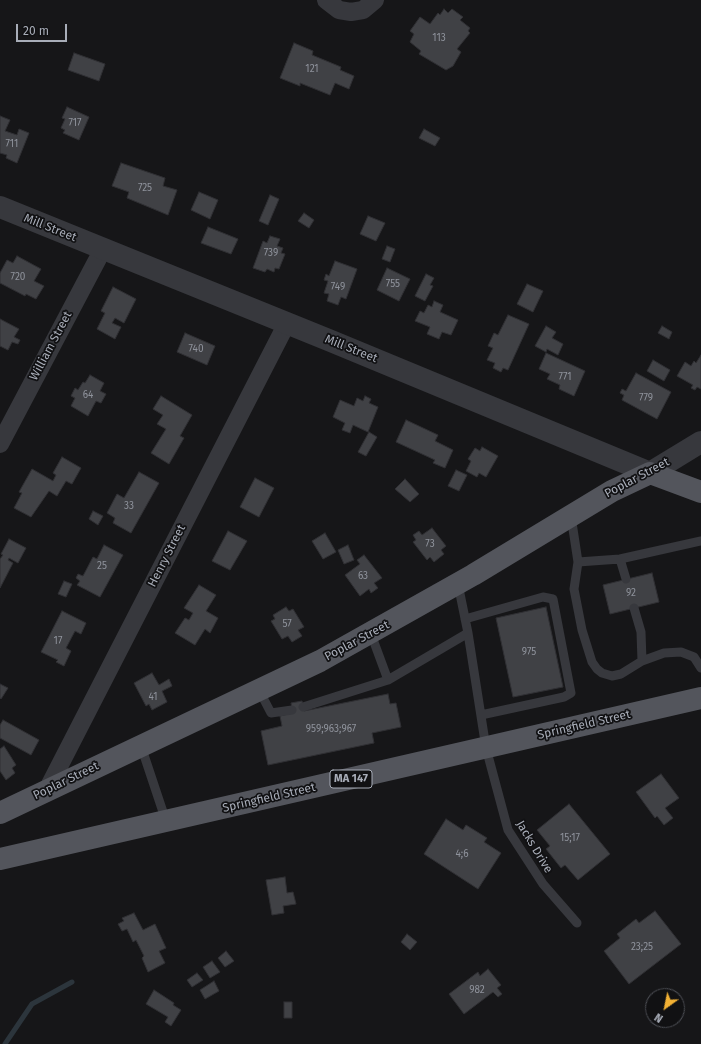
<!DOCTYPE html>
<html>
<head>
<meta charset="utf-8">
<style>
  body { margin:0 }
  #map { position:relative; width:701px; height:1044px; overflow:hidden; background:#161618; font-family:"Fira Sans",sans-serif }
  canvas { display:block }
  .north { position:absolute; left:645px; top:988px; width:40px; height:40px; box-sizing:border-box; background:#111113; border:1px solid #4d4f55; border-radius:50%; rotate:213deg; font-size:11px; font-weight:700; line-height:16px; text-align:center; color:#a8adb8 }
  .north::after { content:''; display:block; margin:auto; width:14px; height:18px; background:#f2b134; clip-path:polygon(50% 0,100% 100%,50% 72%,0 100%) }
  .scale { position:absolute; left:16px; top:24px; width:51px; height:18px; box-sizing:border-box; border:2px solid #a8adb8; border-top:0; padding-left:5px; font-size:12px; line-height:14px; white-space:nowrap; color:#a8adb8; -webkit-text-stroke:3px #111113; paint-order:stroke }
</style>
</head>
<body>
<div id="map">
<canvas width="701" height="1044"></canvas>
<div class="north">N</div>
<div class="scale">20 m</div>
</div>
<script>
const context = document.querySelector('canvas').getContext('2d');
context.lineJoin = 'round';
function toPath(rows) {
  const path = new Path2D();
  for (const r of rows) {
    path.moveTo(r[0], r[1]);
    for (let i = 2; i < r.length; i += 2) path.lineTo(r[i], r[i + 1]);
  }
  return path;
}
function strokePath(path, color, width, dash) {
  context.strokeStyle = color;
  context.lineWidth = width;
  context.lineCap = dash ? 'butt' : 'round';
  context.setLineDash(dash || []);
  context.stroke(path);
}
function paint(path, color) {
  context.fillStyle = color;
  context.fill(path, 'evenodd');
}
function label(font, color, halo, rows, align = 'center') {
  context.font = font + ' "Fira Sans",sans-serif';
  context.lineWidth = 3.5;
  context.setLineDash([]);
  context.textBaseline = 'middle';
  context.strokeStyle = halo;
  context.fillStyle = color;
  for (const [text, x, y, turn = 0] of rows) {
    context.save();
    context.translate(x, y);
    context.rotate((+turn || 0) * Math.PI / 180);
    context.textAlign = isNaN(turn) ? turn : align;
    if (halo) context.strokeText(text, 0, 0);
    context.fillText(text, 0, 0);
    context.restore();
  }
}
strokePath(toPath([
  [5,1044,32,1004,72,982]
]), '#2c353c', 5);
const building = toPath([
  [444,9,448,13,452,9,463,17,460,20,470,28,468,31,470,33,457,49,461,52,453,66,446,70,419,54,421,51,410,42,414,34,410,31,420,17,430,24,438,13,440,15,444,9],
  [294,43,313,51,312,55,341,67,340,70,354,76,349,89,335,83,330,95,300,83,300,86,280,78,294,43],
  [74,53,105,64,99,81,68,70,74,53],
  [67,107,89,117,79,140,63,133,65,130,61,128,65,119,62,118,67,107],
  [0,116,10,120,5,131,17,135,19,129,29,133,17,163,6,158,7,155,0,153,0,116],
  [424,129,440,138,435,146,419,138,424,129],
  [121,163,165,178,163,186,177,190,168,215,127,198,129,192,112,186,121,163],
  [199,192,218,200,210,219,191,210,199,192],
  [270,195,279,199,268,225,259,221,270,195],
  [304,213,314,220,309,228,298,221,304,213],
  [368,216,385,223,376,241,360,234,368,216],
  [208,227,238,239,231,254,201,243,208,227],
  [270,236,280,239,277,246,283,248,281,253,285,254,279,269,275,268,274,272,267,269,265,272,253,268,263,241,267,243,270,236],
  [387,246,395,249,390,262,382,259,387,246],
  [17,256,41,269,34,281,44,286,36,299,26,294,25,296,0,283,0,273,7,260,13,263,17,256],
  [335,261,357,269,346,299,341,297,338,305,327,301,329,294,324,293,328,281,324,280,326,274,329,276,335,261],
  [387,268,410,279,399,301,377,290,387,268],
  [426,274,434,278,430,285,433,286,425,301,415,296,426,274],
  [527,284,543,291,533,312,517,304,527,284],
  [113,287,136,299,124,323,115,318,112,323,121,327,115,339,97,329,105,313,101,311,113,287],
  [434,301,443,305,440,312,458,320,451,335,442,332,439,339,427,334,430,327,415,321,420,311,424,313,428,305,432,307,434,301],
  [508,315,529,324,508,370,503,368,501,372,493,368,495,363,487,360,493,348,488,346,494,333,498,335,508,315],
  [0,319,19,329,14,337,20,340,18,344,12,342,8,350,0,346,0,319],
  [546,326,556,332,552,338,563,344,558,355,547,349,546,352,535,346,546,326],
  [662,326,672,332,669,339,658,333,662,326],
  [185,333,215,346,207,365,177,352,185,333],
  [546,353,585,371,574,396,559,389,560,385,547,379,550,374,539,369,546,353],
  [701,355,701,389,697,387,695,390,691,388,693,385,677,376,685,362,691,366,694,361,696,363,701,355],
  [653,360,670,370,664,381,647,371,653,360],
  [636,373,671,392,657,419,622,400,624,395,620,393,622,389,626,391,636,373],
  [90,375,104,383,100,391,106,394,101,403,96,401,88,416,71,406,75,398,71,396,75,388,78,390,83,382,85,383,90,375],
  [161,396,192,415,180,436,184,438,169,464,151,453,166,429,157,424,163,415,153,409,161,396],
  [365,396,371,399,369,403,378,407,368,432,353,425,350,433,342,430,345,423,333,417,340,400,354,406,357,398,363,401,365,396],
  [406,420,438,435,435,441,453,450,445,468,433,463,435,460,396,442,406,420],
  [369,432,377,437,366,456,358,452,369,432],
  [482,447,498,456,486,477,479,473,477,477,466,471,471,461,468,459,475,448,480,451,482,447],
  [62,457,81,468,72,484,66,481,57,496,49,491,31,517,14,508,22,493,19,492,32,469,53,481,56,475,53,473,62,457],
  [456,470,467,475,459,491,448,486,456,470],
  [139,472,159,483,131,533,113,523,115,518,107,513,117,494,124,498,139,472],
  [255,478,274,488,259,517,240,507,255,478],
  [405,479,419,494,410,502,395,489,405,479],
  [93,511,103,516,98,525,89,519,93,511],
  [432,528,446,546,441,550,444,554,434,562,430,557,427,560,413,542,416,540,413,535,419,531,422,535,432,528],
  [228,531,247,541,230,570,212,561,228,531],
  [325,533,336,552,323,559,312,541,325,533],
  [9,539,26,548,18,563,9,558,8,560,13,563,0,588,0,559,3,555,1,554,9,539],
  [104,545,123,555,100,597,77,585,80,581,76,578,78,574,83,576,93,557,97,559,104,545],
  [348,545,354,560,344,564,338,550,348,545],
  [364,555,382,578,374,583,378,588,371,593,369,589,360,596,345,575,360,564,357,560,364,555],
  [652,573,659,602,610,614,603,585,652,573],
  [64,581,72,584,66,597,58,594,64,581],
  [199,585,216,595,206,611,218,618,210,633,205,629,195,645,175,633,185,618,189,620,193,613,184,608,199,585],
  [286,607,289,611,293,609,304,627,298,630,302,636,292,642,288,636,282,639,271,621,275,619,273,615,286,607],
  [546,607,563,687,513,697,496,618,546,607],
  [62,611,86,623,81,634,75,631,66,648,71,651,64,666,56,662,58,660,41,652,62,611],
  [152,673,159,685,169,679,172,686,162,691,167,702,152,710,149,704,146,706,134,683,152,673],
  [0,684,8,688,1,699,0,698,0,684],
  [388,694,390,704,396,703,401,727,372,733,374,743,268,765,261,731,282,726,280,716,293,713,291,703,302,701,304,711,388,694],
  [3,720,39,740,31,755,0,738,0,725,3,720],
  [4,746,16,765,12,768,15,773,6,780,0,771,0,749,4,746],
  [661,774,679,798,665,808,673,818,664,825,657,816,655,818,636,792,661,774],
  [569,804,610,854,578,880,565,865,561,868,546,849,550,846,537,830,569,804],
  [446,819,463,830,466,825,487,838,484,842,501,853,478,889,424,854,446,819],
  [285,877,287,893,293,892,296,904,283,906,284,913,272,915,266,880,285,877],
  [655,911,681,944,629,984,604,951,620,938,617,934,636,919,639,923,655,911],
  [134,913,143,930,155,924,166,948,159,951,165,963,148,972,142,958,144,956,136,940,133,942,127,929,122,931,118,924,124,921,122,918,134,913],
  [407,934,417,942,410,950,401,942,407,934],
  [226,951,234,961,225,967,218,958,226,951],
  [212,961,220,972,210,978,203,967,212,961],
  [488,969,501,985,497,988,502,994,498,997,493,992,464,1014,449,994,478,972,480,976,488,969],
  [197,973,203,980,192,987,187,980,197,973],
  [214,981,219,991,205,999,200,990,214,981],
  [154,990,174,1003,173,1005,181,1010,171,1026,165,1022,168,1017,146,1004,154,990],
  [284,1002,292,1002,292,1018,284,1018,284,1002]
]);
paint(building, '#404145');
strokePath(building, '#303034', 1);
strokePath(toPath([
  [571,516,578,562,574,589,582,630,592,662,597,669,602,673,612,676,621,674,642,661,641,632,634,608],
  [620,559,626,579],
  [578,562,620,559,701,541],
  [458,584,468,633,486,748,508,830,543,884,577,923],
  [465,619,543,597,553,599,571,693,564,697,481,715],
  [371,634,388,680],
  [642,661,664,653,681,652,694,657,701,668],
  [259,690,271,713,292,710],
  [303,707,388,680,468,633],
  [141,746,166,821]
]), '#37383d', 9);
strokePath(toPath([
  [326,0,339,10,351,12,363,10,375,0],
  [0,444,103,249],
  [47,790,287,323]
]), '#37383d', 18);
strokePath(toPath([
  [0,207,331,341,650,473,701,442]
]), '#37383d', 22);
strokePath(toPath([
  [0,813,320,661,473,575,612,491,650,473,701,492],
  [0,859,701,698]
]), '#53555c', 22);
label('10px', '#8e929b', null, [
  ["113",439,38],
  ["121",312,69],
  ["717",75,123],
  ["711",12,144],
  ["725",145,188],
  ["739",271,253],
  ["720",18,277],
  ["755",393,284],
  ["749",338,287],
  ["740",196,349],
  ["771",565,377],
  ["64",88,395],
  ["779",646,398],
  ["33",129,506],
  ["73",430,544],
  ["25",102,566],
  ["63",363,576],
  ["92",631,593],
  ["57",287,624],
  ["17",58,641],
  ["975",529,652],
  ["41",153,697],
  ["959;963;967",331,729],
  ["15;17",570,838],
  ["4;6",462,854],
  ["23;25",642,947],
  ["982",477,990]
]);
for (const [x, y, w] of [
  [351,779,42]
]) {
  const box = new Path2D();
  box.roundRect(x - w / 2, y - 9, w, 18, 3);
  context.fillStyle = '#111113';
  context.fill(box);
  strokePath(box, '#a8adb8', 1);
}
label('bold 11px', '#a8adb8', null, [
  ["MA 147",351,779]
]);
label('12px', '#a8adb8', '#111113', [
  ["Mill Street",50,228,22],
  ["William Street",51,346,-62],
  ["Mill Street",351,349,22],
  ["Poplar Street",637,478,-28],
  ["Henry Street",167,556,-63],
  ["Poplar Street",357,641,-28],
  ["Springfield Street",584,725,-13],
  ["Poplar Street",66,781,-26],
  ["Springfield Street",269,798,-13],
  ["Jacks Drive",534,847,59]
]);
</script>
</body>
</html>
